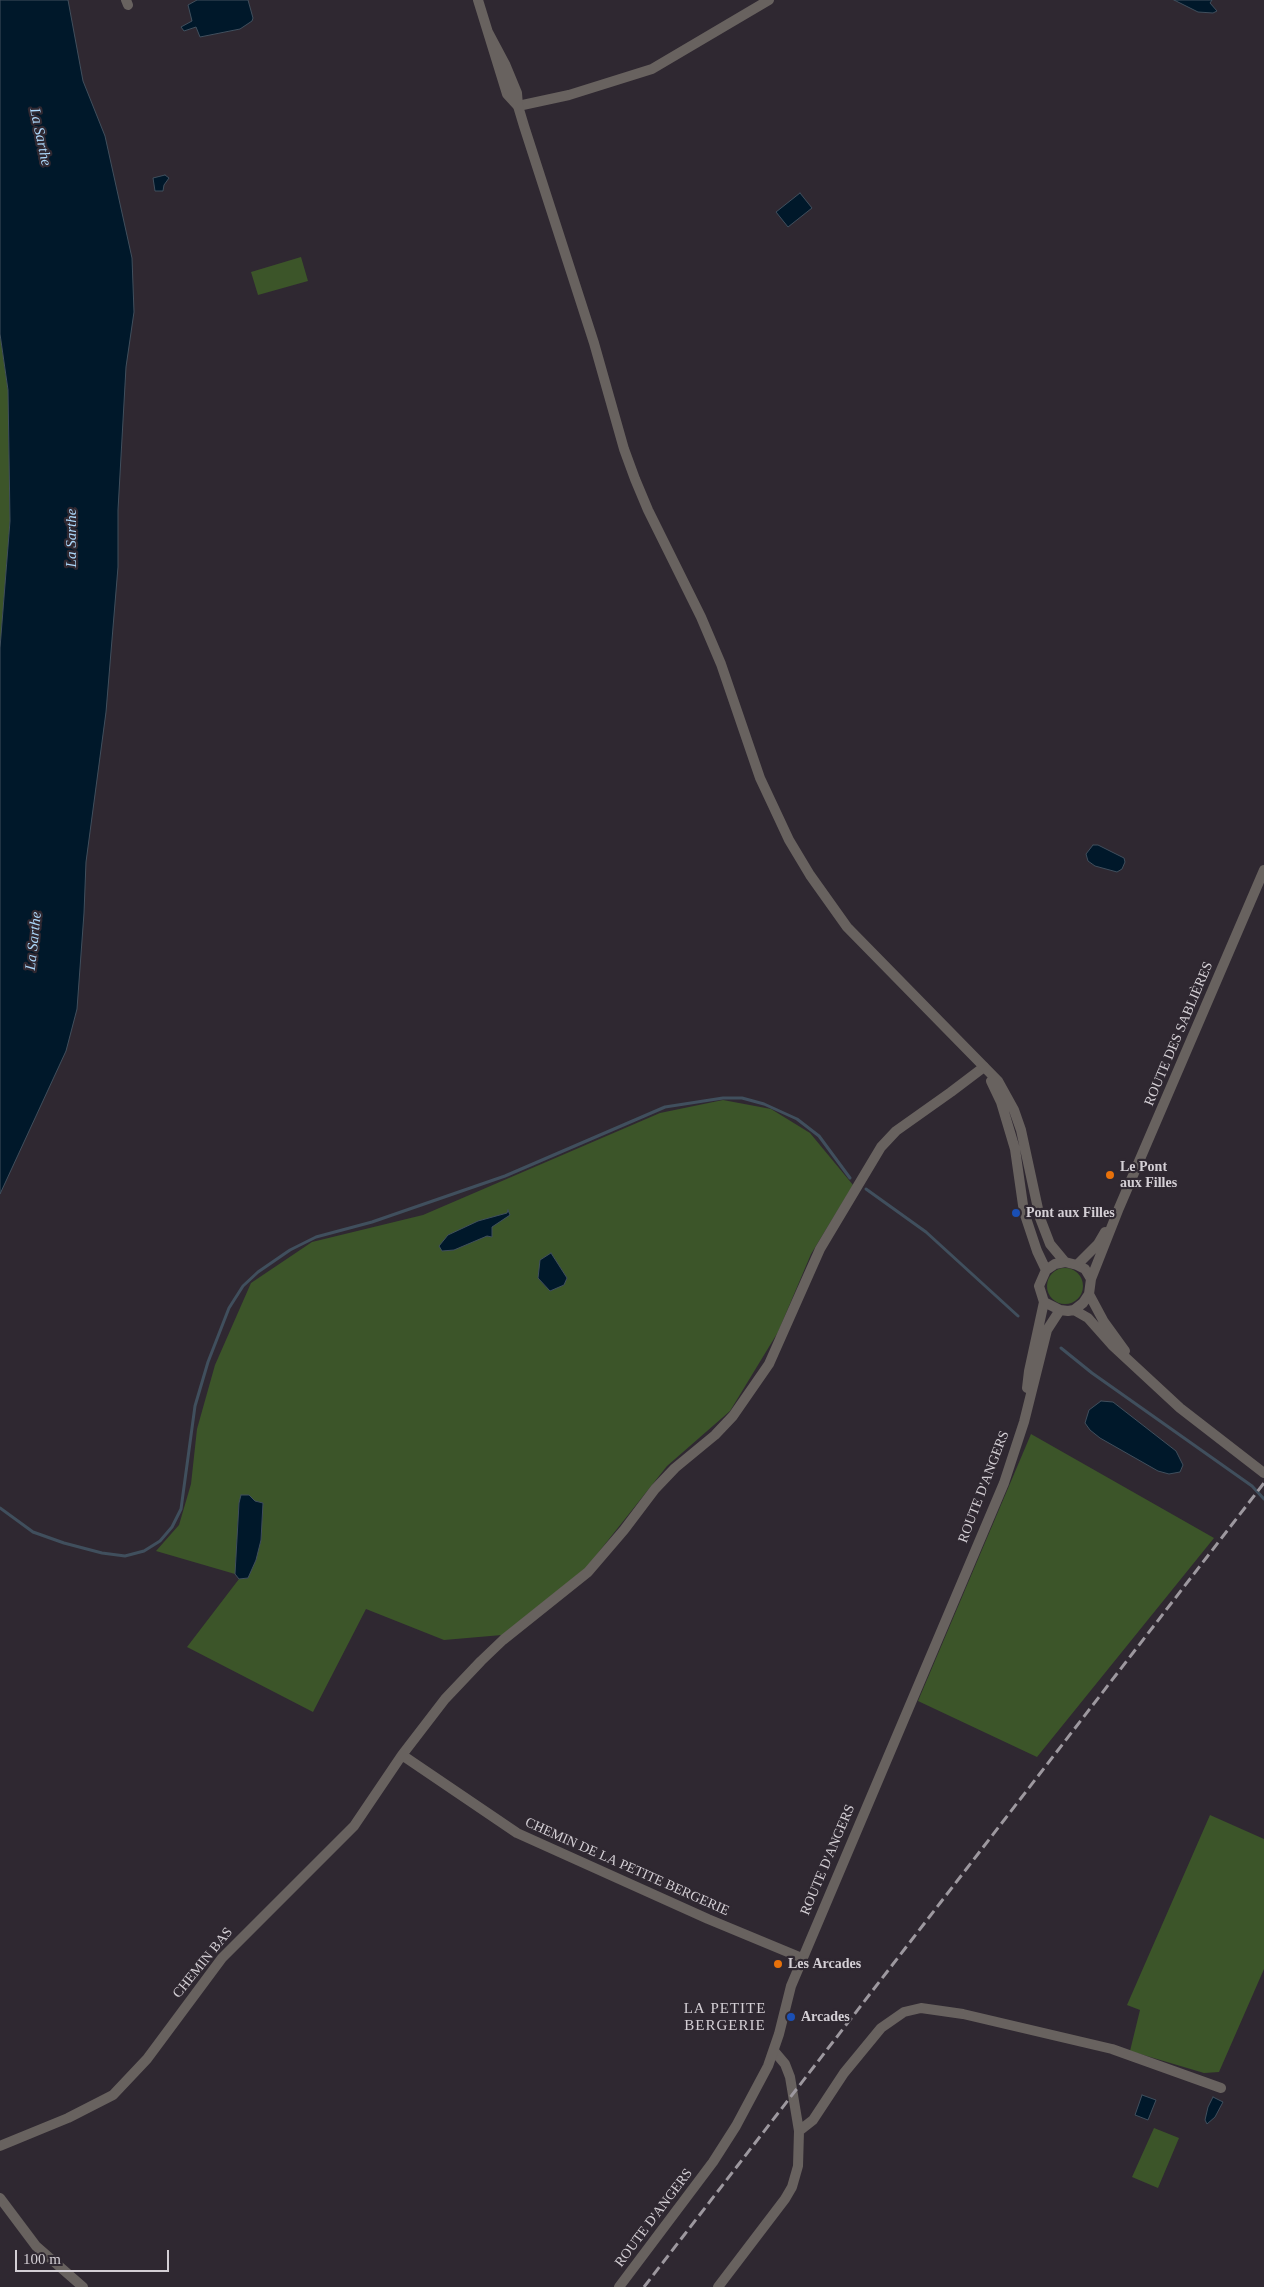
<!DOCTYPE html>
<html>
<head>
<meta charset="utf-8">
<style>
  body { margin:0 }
  #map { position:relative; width:1264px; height:2287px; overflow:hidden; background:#2f2831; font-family:Georgia,serif }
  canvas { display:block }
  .scale { position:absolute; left:15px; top:2250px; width:154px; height:22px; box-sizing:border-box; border:2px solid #d4cfd5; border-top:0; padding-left:6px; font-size:15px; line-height:18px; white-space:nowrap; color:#d4cfd5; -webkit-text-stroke:4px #2f2831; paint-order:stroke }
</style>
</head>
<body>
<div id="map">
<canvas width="1264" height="2287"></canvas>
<div class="scale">100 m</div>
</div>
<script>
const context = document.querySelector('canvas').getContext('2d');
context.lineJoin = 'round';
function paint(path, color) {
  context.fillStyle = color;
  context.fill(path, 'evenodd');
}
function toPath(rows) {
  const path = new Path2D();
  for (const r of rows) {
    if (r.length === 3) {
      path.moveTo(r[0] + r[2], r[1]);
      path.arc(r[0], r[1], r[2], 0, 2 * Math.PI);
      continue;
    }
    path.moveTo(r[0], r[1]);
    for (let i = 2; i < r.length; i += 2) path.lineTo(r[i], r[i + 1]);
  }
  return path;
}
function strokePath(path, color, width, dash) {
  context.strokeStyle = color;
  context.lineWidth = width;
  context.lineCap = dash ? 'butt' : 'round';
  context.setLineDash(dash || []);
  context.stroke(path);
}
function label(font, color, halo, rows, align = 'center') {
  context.font = font + ' Georgia,serif';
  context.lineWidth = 4.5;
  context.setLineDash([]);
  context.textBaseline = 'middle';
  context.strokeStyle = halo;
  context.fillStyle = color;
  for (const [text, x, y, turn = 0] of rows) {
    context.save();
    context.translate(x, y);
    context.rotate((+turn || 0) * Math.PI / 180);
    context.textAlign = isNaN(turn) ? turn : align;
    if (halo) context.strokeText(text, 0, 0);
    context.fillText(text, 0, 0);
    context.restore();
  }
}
paint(toPath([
  [301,257,308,281,258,295,251,272],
  [0,334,8,390,10,521,0,648],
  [723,1100,771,1109,810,1133,853,1185,811,1254,778,1332,730,1411,667,1466,586,1568,502,1635,444,1640,366,1609,313,1712,187,1647,239,1579,248,1578,256,1560,261,1540,263,1503,255,1501,249,1495,241,1495,239,1503,235,1574,156,1551,179,1525,191,1484,197,1429,215,1365,251,1283,312,1242,423,1215,660,1113],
  [551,1253,567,1278,565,1282,546,1287,538,1278],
  [1065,1286,18],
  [1031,1434,1214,1538,1037,1757,918,1701],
  [1210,1815,1264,1839,1264,1969,1219,2072,1204,2073,1130,2051,1140,2010,1127,2005],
  [1154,2128,1179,2138,1158,2188,1132,2177]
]), '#3c5529');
const water = toPath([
  [0,0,68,0,83,81,105,136,132,258,134,312,126,367,118,510,118,567,106,712,86,862,84,913,77,1009,66,1051,0,1194,0,648,10,521,8,390,0,334,0,0],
  [197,0,248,0,253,18,252,21,240,29,200,37,196,27,184,31,181,27,192,21,188,5,197,0],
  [1174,0,1212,0,1210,3,1217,11,1213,13,1198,12,1174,0],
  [165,175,169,178,164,185,163,191,155,191,153,178,165,175],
  [800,193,812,208,788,227,776,212,800,193],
  [1093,845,1098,845,1124,858,1125,862,1122,869,1117,872,1095,866,1088,861,1086,854,1093,845],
  [508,1210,510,1215,492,1227,492,1237,487,1236,454,1250,442,1251,439,1246,448,1235,478,1221,507,1213,508,1210],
  [551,1253,567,1278,564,1285,550,1291,538,1278,540,1260,551,1253],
  [1101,1401,1113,1402,1176,1451,1183,1465,1180,1472,1169,1474,1158,1471,1100,1438,1090,1430,1085,1423,1089,1410,1101,1401],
  [241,1495,249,1495,255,1501,263,1503,261,1540,256,1560,248,1578,239,1579,235,1574,239,1503,241,1495],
  [1142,2095,1156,2100,1148,2120,1135,2115,1142,2095],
  [1213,2097,1223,2102,1215,2117,1207,2124,1205,2120,1208,2107,1213,2097]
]);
paint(water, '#00182a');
strokePath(water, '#404f5d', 1);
strokePath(toPath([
  [866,1189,926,1232,1018,1316],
  [1061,1348,1092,1373,1252,1486,1264,1499],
  [0,1508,33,1532,64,1543,102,1553,125,1556,144,1551,160,1541,172,1527,181,1509,195,1406,208,1362,229,1308,243,1286,258,1272,290,1250,316,1237,372,1222,505,1176,665,1107,723,1098,742,1098,764,1104,797,1119,819,1136,850,1178]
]), '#404f5d', 3);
strokePath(toPath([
  [126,0,128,5],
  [518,106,569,95,652,69,769,0],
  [402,1755,445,1699,481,1661,503,1640,588,1572,624,1530,655,1489,675,1468,715,1435,733,1416,769,1364,820,1249,881,1147,896,1131,951,1092,984,1067],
  [799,2131,813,2120,844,2073,881,2028,904,2012,921,2008,963,2014,1112,2049,1221,2088],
  [0,2146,68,2118,113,2095,147,2059,222,1958,354,1826,402,1755,517,1833,708,1919,802,1958],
  [0,2198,36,2246,83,2287],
  [718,2287,785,2199,792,2187,798,2166,799,2131,790,2077,785,2064,774,2051]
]), '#68625f', 10);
strokePath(toPath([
  [478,0,507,94,518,106],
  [488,32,505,64,517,93,518,106,524,126,594,343,624,449,635,479,648,510,701,617,721,664,760,778,775,810,789,840,810,875,847,927,998,1081,1014,1110,1021,1130,1040,1218,1050,1244,1065,1262],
  [991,1081,1001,1102,1015,1149,1024,1212,1037,1251,1046,1270],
  [1065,1262,1077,1265,1085,1269,1091,1279,1089,1294,1083,1303,1074,1310,1068,1311,1060,1310,1044,1302,1039,1286,1046,1270,1055,1264,1065,1262],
  [1077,1265,1098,1244,1105,1232],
  [1091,1279,1119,1208,1264,870],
  [1089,1294,1104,1322,1125,1351],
  [1074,1310,1088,1318,1112,1345,1180,1408,1264,1473],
  [1027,1388,1029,1371,1044,1302],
  [619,2287,713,2162,736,2126,768,2066,779,2034,791,1986,1004,1483,1024,1422,1047,1330,1060,1310]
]), '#68625f', 10);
strokePath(toPath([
  [644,2287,1264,1483]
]), '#9d989f', 3, [10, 5]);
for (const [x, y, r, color] of [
  [1110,1175,5,"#e8710a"],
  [1016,1213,5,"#1a4fb4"],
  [778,1964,5,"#e8710a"],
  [791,2017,5,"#1a4fb4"]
]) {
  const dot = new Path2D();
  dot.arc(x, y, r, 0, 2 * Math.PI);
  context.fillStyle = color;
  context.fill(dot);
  strokePath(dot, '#2f2831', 2);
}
label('14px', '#d4cfd5', '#2f2831', [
  ["ROUTE DES SABLIÈRES",1179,1034,-67],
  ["ROUTE D'ANGERS",984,1487,-69],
  ["ROUTE D'ANGERS",828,1860,-67],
  ["CHEMIN DE LA PETITE BERGERIE",627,1867,24],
  ["CHEMIN BAS",203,1963,-51],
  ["ROUTE D'ANGERS",654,2218,-53]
]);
label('bold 14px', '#d4cfd5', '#2f2831', [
  ["Le Pont",1120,1167],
  ["aux Filles",1120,1183],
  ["Pont aux Filles",1026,1213],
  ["Les Arcades",788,1964],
  ["Arcades",801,2017]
], 'left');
label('italic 15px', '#acd7fa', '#2f2831', [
  ["La Sarthe",40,137,78],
  ["La Sarthe",72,538,-90],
  ["La Sarthe",34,941,-84]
]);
context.letterSpacing = '1px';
label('15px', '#d4cfd5', '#2f2831', [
  ["LA PETITE",725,2009],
  ["BERGERIE",725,2026]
]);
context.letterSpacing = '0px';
</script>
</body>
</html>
